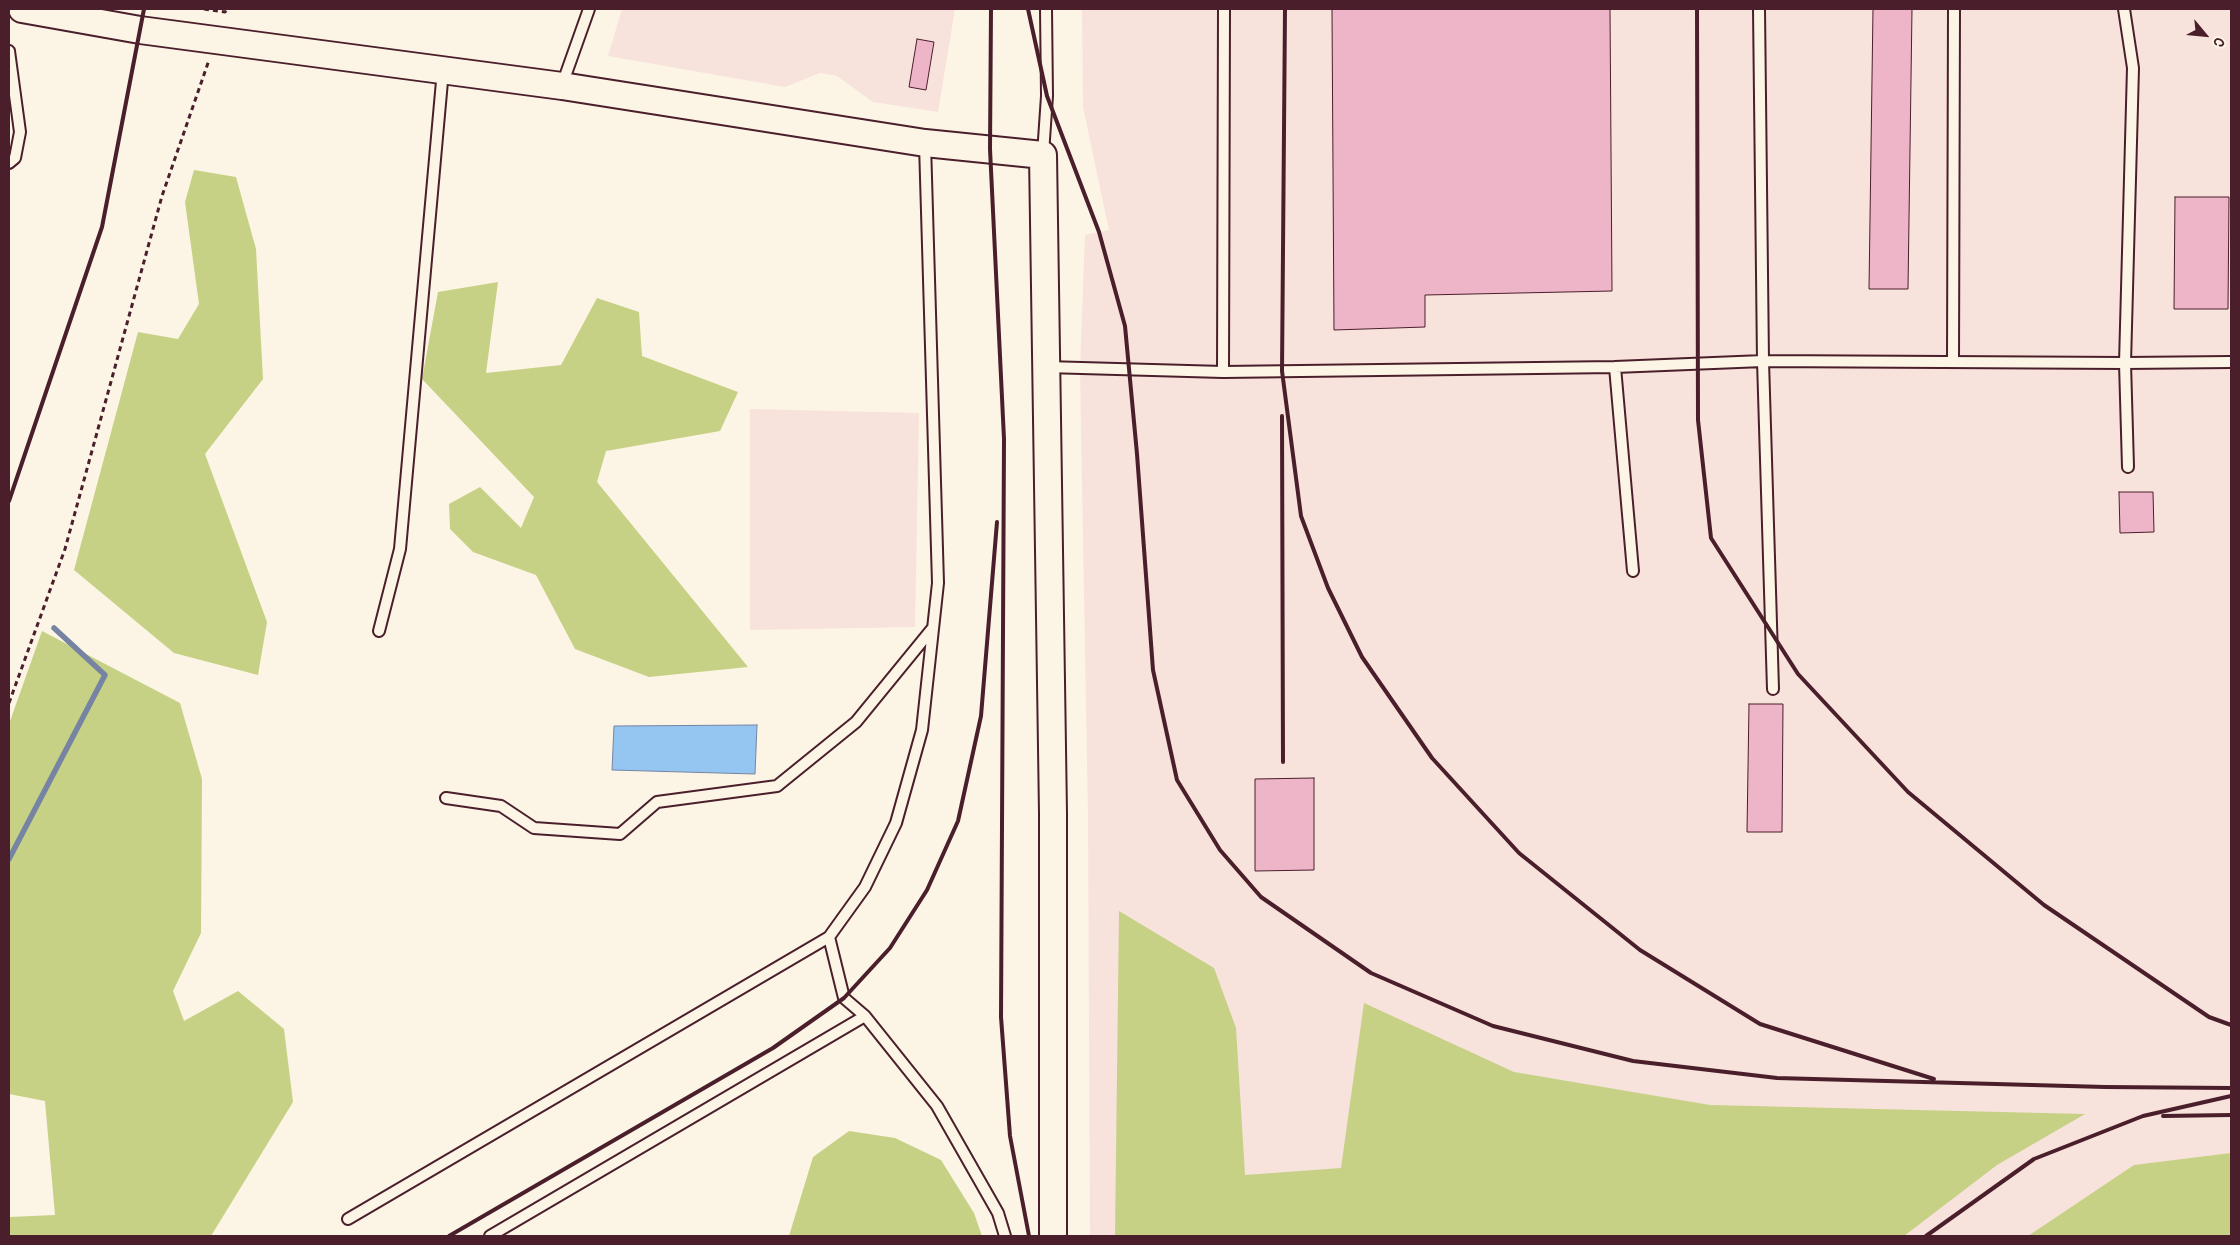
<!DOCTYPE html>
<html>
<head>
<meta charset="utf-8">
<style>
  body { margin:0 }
  #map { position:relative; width:2240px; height:1245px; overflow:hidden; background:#fcf5e5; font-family:Pangolin,sans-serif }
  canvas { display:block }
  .frame { position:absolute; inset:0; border:10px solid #4a1f2b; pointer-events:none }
  .north { position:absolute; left:2180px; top:10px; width:50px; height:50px; -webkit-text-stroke:4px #fcf5e5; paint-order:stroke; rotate:118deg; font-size:14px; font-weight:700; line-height:20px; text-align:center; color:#4a1f2b }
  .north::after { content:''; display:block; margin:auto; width:18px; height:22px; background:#4a1f2b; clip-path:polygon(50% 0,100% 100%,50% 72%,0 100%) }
</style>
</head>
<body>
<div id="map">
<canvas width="2240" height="1245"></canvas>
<div class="frame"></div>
<div class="north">С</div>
</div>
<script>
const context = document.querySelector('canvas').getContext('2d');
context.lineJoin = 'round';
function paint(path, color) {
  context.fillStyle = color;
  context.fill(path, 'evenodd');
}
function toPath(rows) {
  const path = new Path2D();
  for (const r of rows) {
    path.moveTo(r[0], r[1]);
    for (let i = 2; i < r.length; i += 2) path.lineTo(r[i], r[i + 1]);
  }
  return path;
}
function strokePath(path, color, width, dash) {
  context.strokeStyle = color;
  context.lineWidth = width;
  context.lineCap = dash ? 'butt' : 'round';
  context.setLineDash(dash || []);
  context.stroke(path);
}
paint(toPath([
  [622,9,955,9,938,112,873,102,837,76,820,73,785,87,608,56],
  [1082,9,2231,9,2231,1236,1090,1236,1088,819,1080,369,1085,235,1109,230,1083,107],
  [750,409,919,413,915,627,750,630]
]), '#f8e2dc');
paint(toPath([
  [194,170,236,177,256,249,263,379,205,454,267,622,258,675,174,653,74,570,138,332,178,339,199,304,185,202],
  [498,282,486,373,561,365,597,298,639,312,642,356,738,392,720,431,606,451,597,482,748,667,649,677,575,649,536,575,473,552,450,529,449,504,480,487,521,528,534,497,422,379,438,292],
  [42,631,180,703,202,779,201,933,173,991,184,1021,238,991,284,1029,293,1102,211,1236,9,1236,9,1217,55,1215,45,1101,9,1094,9,724],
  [1119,911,1214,968,1236,1028,1245,1175,1341,1168,1364,1003,1514,1072,1710,1105,2085,1114,1997,1165,1904,1236,1115,1236],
  [849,1131,895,1138,941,1160,974,1213,982,1236,789,1236,813,1157],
  [2231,1153,2231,1236,2028,1236,2134,1165]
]), '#c6d185');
const water = toPath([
  [757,725,755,774,612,770,614,726,757,725]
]);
paint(water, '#94c6f1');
strokePath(water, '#7683a2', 1);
strokePath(toPath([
  [9,859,105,675,54,628]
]), '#7683a2', 5.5);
const building = toPath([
  [1332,9,1610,9,1612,291,1425,295,1425,327,1334,330,1332,9],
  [1873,9,1912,9,1908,289,1869,289,1873,9],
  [917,39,934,42,926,90,909,87,917,39],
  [2175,197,2229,197,2228,309,2174,309,2175,197],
  [2119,492,2153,492,2154,532,2120,533,2119,492],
  [1749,704,1783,704,1782,832,1747,832,1749,704],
  [1314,778,1314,870,1255,871,1255,779,1314,778]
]);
paint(building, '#eeb5c8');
strokePath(building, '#4a1f2b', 1);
const service = toPath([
  [1224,9,1223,372,1615,367,1763,361,2125,363,2231,362],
  [1759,9,1763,361,1773,689],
  [2124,9,2133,68,2125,363,2128,467],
  [9,51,20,132,15,158,9,163],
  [562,85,589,9],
  [1043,154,1047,96,1046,9],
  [1953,362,1954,9],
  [1046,367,1223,372],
  [1615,367,1633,571],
  [379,631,400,549,443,70],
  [446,798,501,806,534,828,620,834,657,802,777,786,856,722,932,629],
  [829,937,844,998,865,1016,937,1106,998,1213,1005,1236],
  [348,1219,829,937,865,887,896,823,922,730,938,583,925,144],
  [490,1236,865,1016]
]);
const tertiary = toPath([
  [22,9,140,30,562,86,925,143,1043,155,1053,813,1053,1236]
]);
strokePath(service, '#4a1f2b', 14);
strokePath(tertiary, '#4a1f2b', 30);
strokePath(toPath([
  [204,9,225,12,228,9],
  [9,703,65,549,162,196,209,60]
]), '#4a1f2b', 3, [5, 4]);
strokePath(service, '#fcf5e5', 10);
strokePath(tertiary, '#fcf5e5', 26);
strokePath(toPath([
  [991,9,990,149,1004,439,1001,1017,1010,1136,1029,1236],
  [1028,9,1047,96,1099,232,1125,326,1137,454,1153,670,1177,780,1220,850,1261,897,1371,973,1493,1026,1633,1061,1777,1078,2105,1087,2231,1088],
  [1285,9,1282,371,1301,516,1328,588,1362,657,1432,758,1519,853,1640,950,1760,1024,1934,1079],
  [1697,9,1698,420,1711,538,1798,674,1908,792,2044,905,2209,1017,2231,1025],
  [1282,416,1283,762],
  [9,501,102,227,144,9],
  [2163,1116,2231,1115],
  [449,1236,773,1048,844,998,890,948,927,890,958,821,981,716,997,522],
  [1926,1236,2034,1159,2143,1116,2231,1096]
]), '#4a1f2b', 4);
</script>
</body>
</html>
